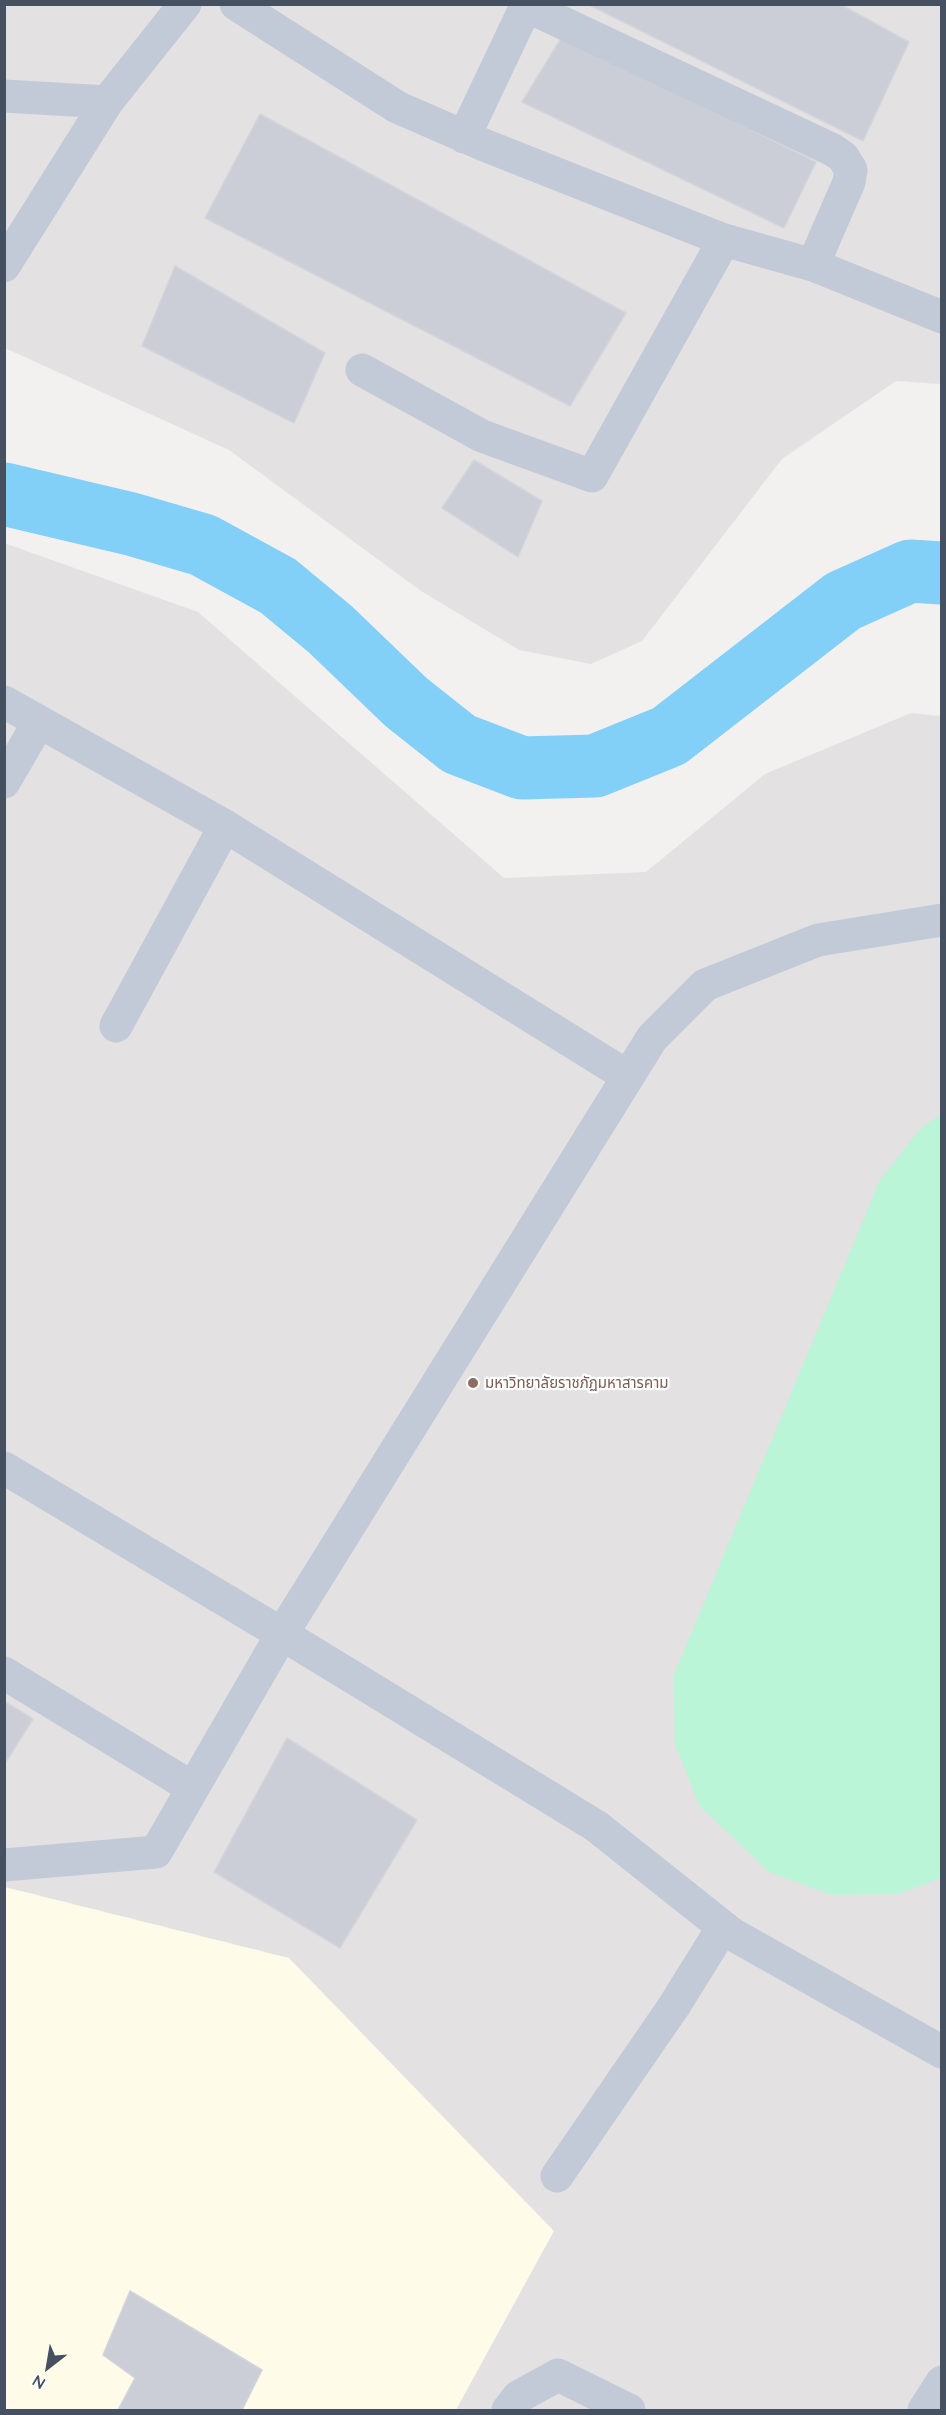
<!DOCTYPE html>
<html>
<head>
<meta charset="utf-8">
<style>
  body { margin:0 }
  #map { position:relative; width:946px; height:2415px; overflow:hidden; background:#f3f0f0; font-family:Quicksand,sans-serif }
  canvas { display:block }
  .frame { position:absolute; inset:0; border:6px solid #455060; pointer-events:none }
  .north { position:absolute; left:18px; top:2337px; width:60px; height:60px; -webkit-text-stroke:4px #fff; paint-order:stroke; rotate:211deg; font-size:16px; font-weight:700; line-height:24px; text-align:center; color:#455060 }
  .north::after { content:''; display:block; margin:auto; width:21px; height:27px; background:#455060; clip-path:polygon(50% 0,100% 100%,50% 72%,0 100%) }
</style>
</head>
<body>
<div id="map">
<canvas width="946" height="2415"></canvas>
<div class="frame"></div>
<div class="north">N</div>
</div>
<script>
const context = document.querySelector('canvas').getContext('2d');
context.lineJoin = 'round';
function paint(path, color) {
  context.fillStyle = color;
  context.fill(path, 'evenodd');
}
function toPath(rows) {
  const path = new Path2D();
  for (const r of rows) {
    path.moveTo(r[0], r[1]);
    for (let i = 2; i < r.length; i += 2) path.lineTo(r[i], r[i + 1]);
  }
  return path;
}
function strokePath(path, color, width, dash) {
  context.strokeStyle = color;
  context.lineWidth = width;
  context.lineCap = dash ? 'butt' : 'round';
  context.setLineDash(dash || []);
  context.stroke(path);
}
function label(font, color, halo, rows, align = 'center') {
  context.font = font + ' Quicksand,"Noto Sans Thai",sans-serif';
  context.lineWidth = 4.5;
  context.setLineDash([]);
  context.textBaseline = 'middle';
  context.strokeStyle = halo;
  context.fillStyle = color;
  for (const [text, x, y, turn = 0] of rows) {
    context.save();
    context.translate(x, y);
    context.rotate((+turn || 0) * Math.PI / 180);
    context.textAlign = isNaN(turn) ? turn : align;
    if (halo) context.strokeText(text, 0, 0);
    context.fillText(text, 0, 0);
    context.restore();
  }
}
paint(toPath([
  [5,1887,289,1958,554,2231,456,2410,5,2410]
]), '#fefbe8');
paint(toPath([
  [5,5,941,5,941,384,896,381,782,459,642,641,591,664,519,650,421,591,229,450,5,348],
  [4,543,198,612,504,878,646,872,765,774,911,713,941,716,941,2410,456,2410,554,2231,289,1958,5,1887]
]), '#e4e1e2');
paint(toPath([
  [941,1114,941,1878,898,1894,832,1895,769,1872,699,1805,675,1744,673,1677,880,1180,921,1128]
]), '#baf5d8');
strokePath(toPath([
  [4,494,131,524,203,545,278,586,330,629,406,702,459,744,522,768,595,766,669,736,843,601,910,571,942,573]
]), '#82cff7', 63);
const building = toPath([
  [587,4,840,4,909,42,863,141,587,4],
  [563,35,816,162,784,228,522,102,563,35],
  [260,114,626,313,570,406,205,218,260,114],
  [175,266,325,353,294,423,142,346,175,266],
  [474,460,542,501,518,557,442,508,474,460],
  [4,1701,33,1719,4,1765,4,1701],
  [287,1738,417,1820,340,1948,214,1872,287,1738],
  [130,2291,262,2370,242,2410,118,2410,135,2378,103,2355,130,2291]
]);
paint(building, '#cbced6');
strokePath(building, '#d3d5dc', 1.5);
strokePath(toPath([
  [236,4,397,107,484,145,724,240,813,265,942,317],
  [527,6,833,150,843,157,851,170,849,182,813,265],
  [4,96,107,102],
  [464,137,527,4],
  [4,266,107,102,185,4],
  [362,370,482,436,592,476,724,240],
  [4,702,225,826,627,1076],
  [4,782,39,722],
  [116,1026,225,826],
  [4,1468,282,1634,596,1826,732,1934,942,2052],
  [4,1673,193,1788],
  [4,1865,156,1852,282,1634,652,1038,705,985,818,940,942,920],
  [557,2176,674,2006,723,1927],
  [508,2410,518,2397,558,2375,629,2410],
  [924,2410,942,2382]
]), '#c2cad7', 33);
for (const [x, y, r, color] of [
  [473,1383,6,"#8d6e63"]
]) {
  const dot = new Path2D();
  dot.arc(x, y, r, 0, 2 * Math.PI);
  context.fillStyle = color;
  context.fill(dot);
  strokePath(dot, '#fff', 2);
}
label('15px', '#785e54', '#fff', [
  ["มหาวิทยาลัยราชภัฏมหาสารคาม",485,1383]
], 'left');
</script>
</body>
</html>
